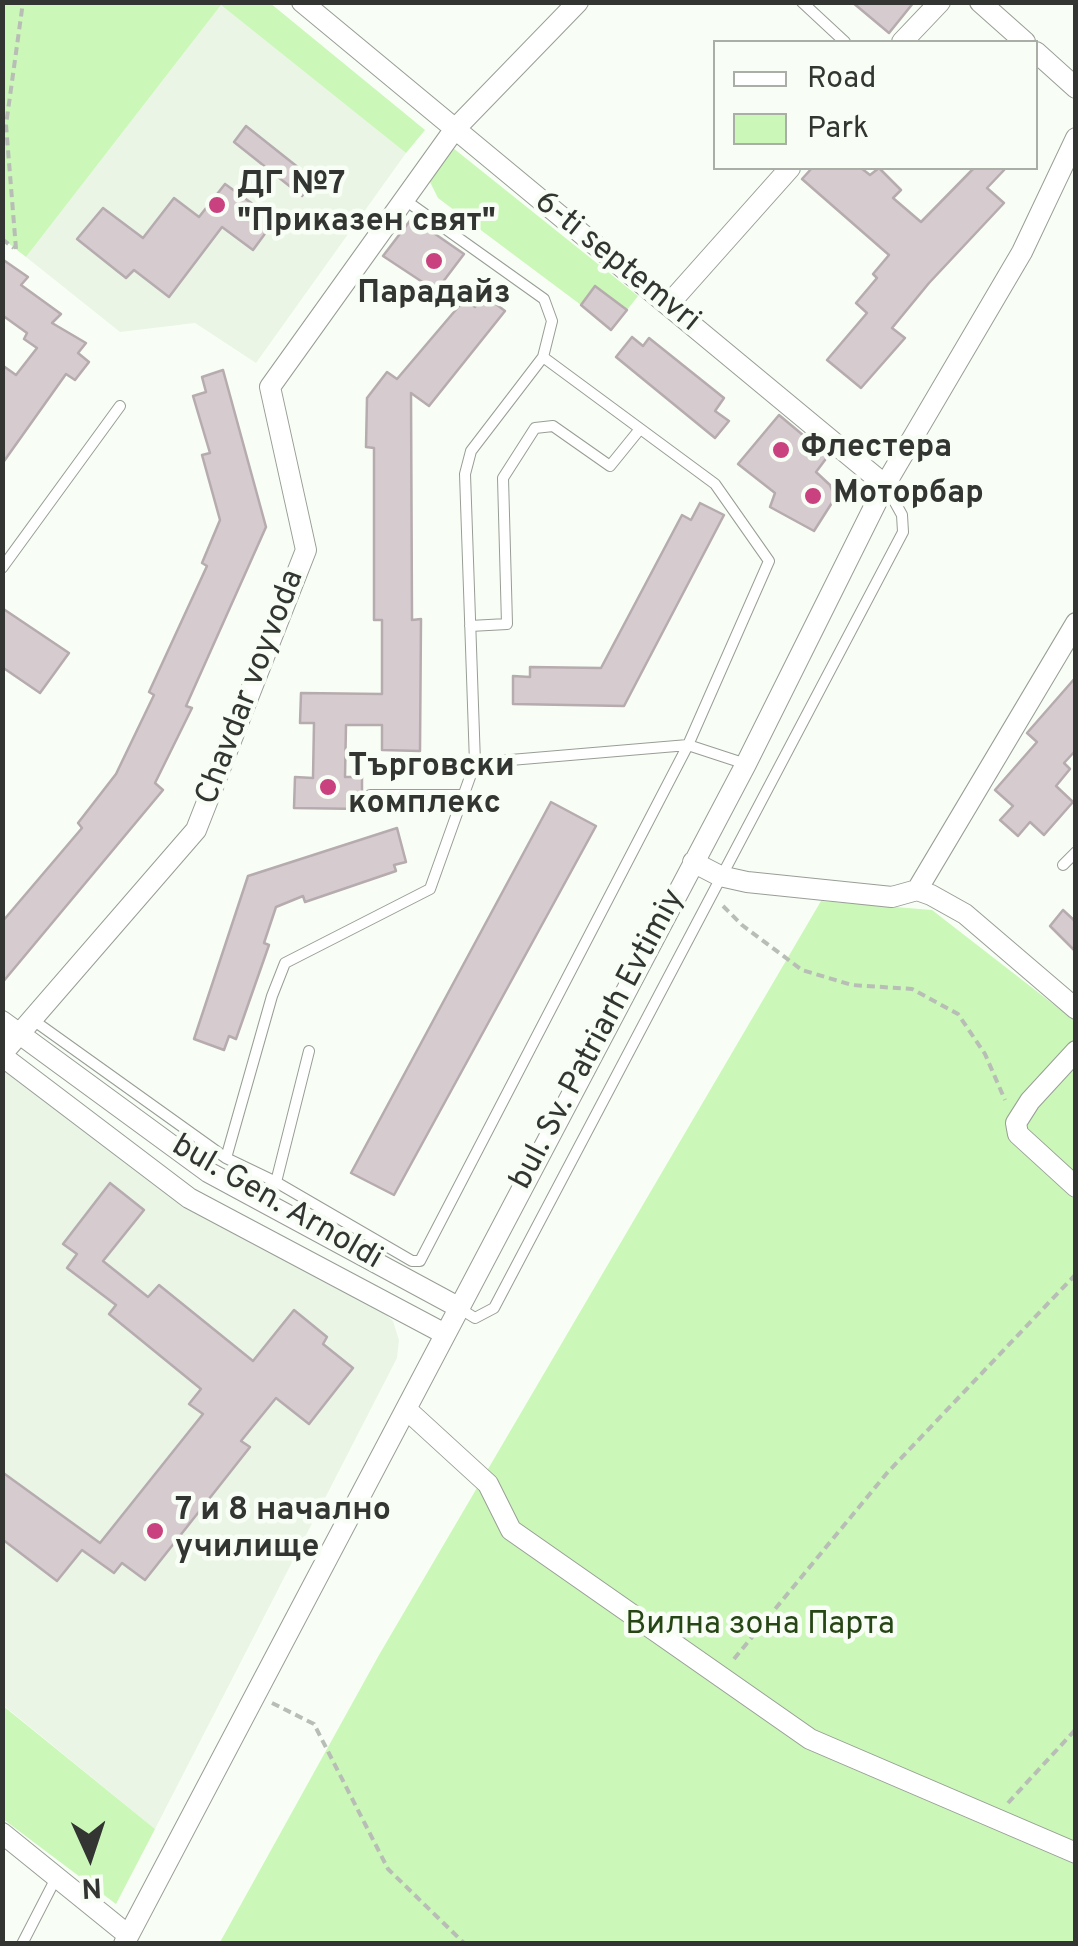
<!DOCTYPE html>
<html>
<head>
<meta charset="utf-8">
<style>
  body { margin:0 }
  #map { position:relative; width:1078px; height:1946px; overflow:hidden; background:#f8fef5; font-family:Overpass,sans-serif }
  canvas { display:block }
  .frame { position:absolute; inset:0; border:5px solid #323531; pointer-events:none }
  .legend { position:absolute; left:713px; top:40px; width:325px; height:130px; box-sizing:border-box; background:#f8fef5; border:2px solid #a9aea7; margin:0; padding:12px 18px; list-style:none; font-size:30px; color:#323531 }
  .legend li { display:flex; align-items:center; gap:20px; height:50px }
  .legend b { width:50px; border:2px solid #a9aea7 }
  .north { position:absolute; left:40px; top:1806px; width:100px; height:100px; -webkit-text-stroke:8px #f8fef5; paint-order:stroke; rotate:177deg; font-size:28px; font-weight:700; line-height:40px; text-align:center; color:#323531 }
  .north::after { content:''; display:block; margin:auto; width:35px; height:45px; background:#323531; clip-path:polygon(50% 0,100% 100%,50% 72%,0 100%) }
</style>
</head>
<body>
<div id="map">
<canvas width="1078" height="1946"></canvas>
<div class="frame"></div>
<ul class="legend">
<li><b style="height:12px;background:#fff"></b>Road</li>
<li><b style="height:28px;background:#cbf7b8"></b>Park</li>
</ul>
<div class="north">N</div>
</div>
<script>
const context = document.querySelector('canvas').getContext('2d');
context.lineJoin = 'round';
function paint(path, color) {
  context.fillStyle = color;
  context.fill(path, 'evenodd');
}
function toPath(rows) {
  const path = new Path2D();
  for (const r of rows) {
    path.moveTo(r[0], r[1]);
    for (let i = 2; i < r.length; i += 2) path.lineTo(r[i], r[i + 1]);
  }
  return path;
}
function strokePath(path, color, width, dash) {
  context.strokeStyle = color;
  context.lineWidth = width;
  context.lineCap = dash ? 'butt' : 'round';
  context.setLineDash(dash || []);
  context.stroke(path);
}
function label(font, color, halo, rows, align = 'center') {
  context.font = font + ' Overpass,sans-serif';
  context.lineWidth = 9;
  context.setLineDash([]);
  context.textBaseline = 'middle';
  context.strokeStyle = halo;
  context.fillStyle = color;
  for (const [text, x, y, turn = 0] of rows) {
    context.save();
    context.translate(x, y);
    context.rotate((+turn || 0) * Math.PI / 180);
    context.textAlign = isNaN(turn) ? turn : align;
    if (halo) context.strokeText(text, 0, 0);
    context.fillText(text, 0, 0);
    context.restore();
  }
}
paint(toPath([
  [221,5,406,153,256,363,195,323,120,332,26,257],
  [2,1069,162,1188,252,1244,372,1303,393,1321,399,1340,397,1358,155,1829,3,1705]
]), '#eaf5e6');
paint(toPath([
  [2,3,270,3,425,130,406,153,221,5,26,257,3,239],
  [453,148,638,296,627,310,595,287,581,305,438,198,430,182,431,176],
  [821,901,932,910,1075,1021,1075,1943,219,1944,379,1655],
  [2,1705,155,1829,116,1904,3,1819]
]), '#cbf7b8');
const building = toPath([
  [852,2,914,2,889,33,852,2],
  [246,126,314,180,302,196,234,142,246,126],
  [812,168,861,168,870,175,879,168,901,190,893,198,921,222,974,168,1006,168,987,188,1004,203,929,283,892,328,905,338,861,388,827,360,867,313,856,303,877,278,873,274,889,255,802,179,812,168],
  [225,184,275,220,253,250,222,227,169,297,134,270,126,278,77,239,103,208,143,238,174,198,199,217,225,184],
  [412,218,464,254,436,291,383,256,412,218],
  [2,259,28,277,21,285,61,314,52,323,86,343,78,353,89,362,75,380,66,374,2,464,2,365,16,375,37,348,24,339,27,333,2,315,2,259],
  [595,286,627,310,611,330,581,305,595,286],
  [484,295,505,311,429,406,411,393,412,620,421,619,420,751,382,750,382,725,346,725,345,777,362,777,362,809,294,808,295,777,313,778,314,723,300,723,301,693,382,694,382,620,374,620,374,448,366,447,367,398,387,372,397,379,465,299,475,307,484,295],
  [632,337,643,346,649,338,724,398,715,411,729,421,715,438,616,357,632,337],
  [223,370,266,527,186,706,192,708,155,783,163,790,2,983,2,922,82,828,78,823,116,774,154,695,149,692,207,566,202,563,220,520,202,455,210,453,193,396,206,392,202,377,223,370],
  [779,415,828,456,816,472,830,485,835,498,814,531,770,507,775,493,738,464,779,415],
  [700,503,724,515,624,706,513,704,513,676,530,677,530,667,601,668,682,515,691,520,700,503],
  [2,608,69,653,40,693,2,667,2,608],
  [1076,677,1076,750,1064,763,1070,769,1056,786,1073,802,1044,835,1030,822,1018,836,1000,820,1013,806,995,790,1037,742,1027,733,1076,677],
  [551,802,596,826,394,1195,351,1173,551,802],
  [397,828,406,862,394,865,396,871,305,902,303,896,276,907,264,943,269,945,236,1039,229,1036,224,1050,194,1039,248,876,397,828],
  [1063,910,1076,922,1076,952,1050,926,1063,910],
  [110,1183,144,1210,103,1261,148,1297,159,1285,253,1361,294,1310,327,1337,323,1344,353,1368,309,1424,276,1398,241,1441,250,1447,145,1580,122,1563,114,1573,82,1550,57,1581,2,1539,2,1472,100,1543,203,1414,189,1404,201,1389,109,1314,116,1305,67,1268,77,1254,63,1244,110,1183]
]);
paint(building, '#d6cbce');
strokePath(building, '#b6abae', 2.5);
const service = toPath([
  [802,2,845,42],
  [543,357,471,451,465,474,475,763,688,745,746,764],
  [2,568,120,406],
  [470,626,507,624,503,478,535,428,553,426,610,466,640,429],
  [370,795,464,795],
  [1063,865,1076,852],
  [33,1020,226,1158,276,1182,412,1261,420,1261,688,745,769,561,715,484,543,357,552,321,544,299,405,200],
  [226,1158,272,996,285,963,430,889,475,763],
  [276,1182,309,1051],
  [459,1308,475,1318,494,1308,903,532,902,515,886,486],
  [22,1944,56,1878]
]);
const minor = toPath([
  [302,2,885,485],
  [980,2,1025,42],
  [902,42,940,2],
  [1036,52,1076,88],
  [668,305,790,168],
  [693,862,720,876,747,882,892,897,917,890,931,895,965,914,1076,1009],
  [917,890,1076,623],
  [2,1021,208,1172,458,1307],
  [1076,1051,1030,1101,1016,1123,1018,1134,1076,1187],
  [2,1054,196,830,306,550,270,387,454,130,578,2],
  [2,1056,189,1198,445,1334],
  [406,1409,488,1484,511,1530,810,1739,1076,1853],
  [2,1833,128,1935],
  [124,1944,746,764,885,485,1022,252,1076,138]
]);
strokePath(service, '#989e96', 12);
strokePath(minor, '#989e96', 22);
strokePath(toPath([
  [2,239,14,248],
  [16,249,6,125,23,2],
  [723,906,742,925,802,970,852,985,912,989,958,1014,985,1054,1005,1100],
  [734,1659,887,1473,1076,1274],
  [272,1703,314,1724,388,1869,465,1944],
  [1008,1803,1076,1729]
]), '#b8bdb6', 4, [8, 5]);
strokePath(service, '#fff', 10);
strokePath(minor, '#fff', 20);
for (const [x, y, r, color] of [
  [217,205,10,"#c9417e"],
  [434,261,10,"#c9417e"],
  [781,450,10,"#c9417e"],
  [813,496,10,"#c9417e"],
  [328,787,10,"#c9417e"],
  [155,1531,10,"#c9417e"]
]) {
  const dot = new Path2D();
  dot.arc(x, y, r, 0, 2 * Math.PI);
  context.fillStyle = color;
  context.fill(dot);
  strokePath(dot, '#f8fef5', 4);
}
label('bold 32px', '#323531', '#f8fef5', [
  ["ДГ №7",237,187],
  ["\"Приказен свят\"",237,224],
  ["Парадайз",434,296,"center"],
  ["Флестера",801,450],
  ["Моторбар",833,496],
  ["Търговски",348,769],
  ["комплекс",348,806],
  ["7 и 8 начално",175,1513],
  ["училище",175,1550]
], 'left');
label('32px', '#323531', '#f8fef5', [
  ["6-ti septemvri",616,263,39],
  ["Chavdar voyvoda",252,688,-69],
  ["bul. Sv. Patriarh Evtimiy",599,1040,-62],
  ["bul. Gen. Arnoldi",276,1204,30]
]);
label('32px', '#274616', '#f8fef5', [
  ["Вилна зона Парта",760,1627]
]);
</script>
</body>
</html>
